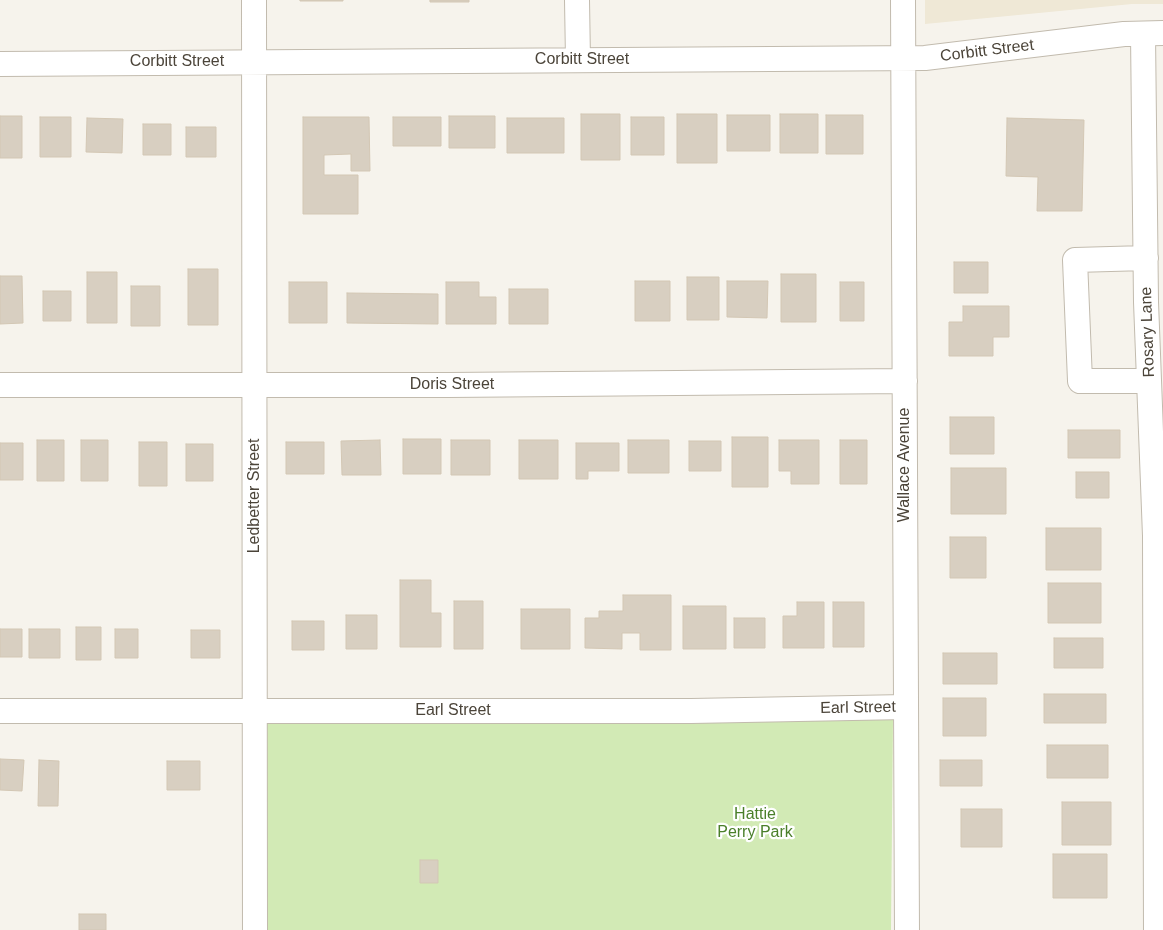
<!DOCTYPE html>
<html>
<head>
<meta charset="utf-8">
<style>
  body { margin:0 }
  canvas { display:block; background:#f6f3ec }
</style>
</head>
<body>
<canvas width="1163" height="930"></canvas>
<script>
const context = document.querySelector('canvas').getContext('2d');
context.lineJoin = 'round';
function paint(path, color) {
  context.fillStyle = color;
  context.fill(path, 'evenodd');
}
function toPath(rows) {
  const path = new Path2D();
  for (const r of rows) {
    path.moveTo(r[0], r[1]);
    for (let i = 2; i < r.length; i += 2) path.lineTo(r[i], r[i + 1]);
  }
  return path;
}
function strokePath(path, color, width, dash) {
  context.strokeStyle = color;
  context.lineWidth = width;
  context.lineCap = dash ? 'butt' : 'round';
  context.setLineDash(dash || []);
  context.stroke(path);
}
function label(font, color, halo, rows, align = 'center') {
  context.font = font + ' Arial,sans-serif';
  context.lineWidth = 4.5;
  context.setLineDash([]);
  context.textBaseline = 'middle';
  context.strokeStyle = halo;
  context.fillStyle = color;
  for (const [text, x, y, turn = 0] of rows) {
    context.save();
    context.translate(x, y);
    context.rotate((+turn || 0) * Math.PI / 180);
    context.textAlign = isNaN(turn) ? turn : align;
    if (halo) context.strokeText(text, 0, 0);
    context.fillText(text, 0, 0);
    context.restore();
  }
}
paint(toPath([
  [925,0,1163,0,1163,4,1132,4,925,24]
]), '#efe8d6');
paint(toPath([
  [893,718,891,930,266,930,267,722]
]), '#d2eab5');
const building = toPath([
  [300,0,343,0,343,1,300,1,300,0],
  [430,0,469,0,469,2,430,2,430,0],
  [581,114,620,114,620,160,581,160,581,114],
  [677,114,717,114,717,163,677,163,677,114],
  [780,114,818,114,818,153,780,153,780,114],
  [727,115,770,115,770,151,727,151,727,115],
  [826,115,863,115,863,154,826,154,826,115],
  [0,116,22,116,22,158,0,158,0,116],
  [449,116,495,116,495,148,449,148,449,116],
  [40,117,71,117,71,157,40,157,40,117],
  [303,117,369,117,370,171,351,171,351,154,324,155,324,175,358,175,358,214,303,214,303,117],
  [393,117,441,117,441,146,393,146,393,117],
  [631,117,664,117,664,155,631,155,631,117],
  [87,118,123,119,122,153,86,152,87,118],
  [507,118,564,118,564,153,507,153,507,118],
  [1007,118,1084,120,1082,211,1037,211,1038,177,1006,176,1007,118],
  [143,124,171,124,171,155,143,155,143,124],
  [186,127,216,127,216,157,186,157,186,127],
  [954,262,988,262,988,293,954,293,954,262],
  [188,269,218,269,218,325,188,325,188,269],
  [87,272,117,272,117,323,87,323,87,272],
  [781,274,816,274,816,322,781,322,781,274],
  [0,276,22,276,23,323,0,324,0,276],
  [687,277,719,277,719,320,687,320,687,277],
  [635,281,670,281,670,321,635,321,635,281],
  [727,281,768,281,767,318,727,317,727,281],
  [289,282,327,282,327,323,289,323,289,282],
  [446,282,479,282,479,297,496,297,496,324,446,324,446,282],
  [840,282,864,282,864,321,840,321,840,282],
  [131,286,160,286,160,326,131,326,131,286],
  [509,289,548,289,548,324,509,324,509,289],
  [43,291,71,291,71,321,43,321,43,291],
  [347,293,438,294,438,324,347,323,347,293],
  [963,306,1009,306,1009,337,993,337,993,356,949,356,949,322,963,322,963,306],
  [950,417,994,417,994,454,950,454,950,417],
  [1068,430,1120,430,1120,458,1068,458,1068,430],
  [732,437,768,437,768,487,732,487,732,437],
  [403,439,441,439,441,474,403,474,403,439],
  [37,440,64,440,64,481,37,481,37,440],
  [81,440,108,440,108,481,81,481,81,440],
  [380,440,381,475,342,475,341,441,380,440],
  [451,440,490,440,490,475,451,475,451,440],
  [519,440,558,440,558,479,519,479,519,440],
  [628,440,669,440,669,473,628,473,628,440],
  [779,440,819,440,819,484,791,484,791,471,779,471,779,440],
  [840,440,867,440,867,484,840,484,840,440],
  [689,441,721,441,721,471,689,471,689,441],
  [139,442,167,442,167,486,139,486,139,442],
  [286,442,324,442,324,474,286,474,286,442],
  [0,443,23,443,23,480,0,480,0,443],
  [576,443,619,443,619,471,588,471,588,479,576,479,576,443],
  [186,444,213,444,213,481,186,481,186,444],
  [951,468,1006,468,1006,514,951,514,951,468],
  [1076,472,1109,472,1109,498,1076,498,1076,472],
  [1046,528,1101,528,1101,570,1046,570,1046,528],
  [950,537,986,537,986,578,950,578,950,537],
  [400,580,431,580,431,613,441,613,441,647,400,647,400,580],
  [1048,583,1101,583,1101,623,1048,623,1048,583],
  [623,595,671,595,671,650,640,650,640,633,622,633,622,649,585,648,585,618,599,618,599,611,623,611,623,595],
  [454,601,483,601,483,649,454,649,454,601],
  [797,602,824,602,824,648,783,648,783,616,797,616,797,602],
  [833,602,864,602,864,647,833,647,833,602],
  [683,606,726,606,726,649,683,649,683,606],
  [521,609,570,609,570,649,521,649,521,609],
  [346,615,377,615,377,649,346,649,346,615],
  [734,618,765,618,765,648,734,648,734,618],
  [292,621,324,621,324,650,292,650,292,621],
  [76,627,101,627,101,660,76,660,76,627],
  [0,629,22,629,22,657,0,657,0,629],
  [29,629,60,629,60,658,29,658,29,629],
  [115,629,138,629,138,658,115,658,115,629],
  [191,630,220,630,220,658,191,658,191,630],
  [1054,638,1103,638,1103,668,1054,668,1054,638],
  [943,653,997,653,997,684,943,684,943,653],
  [1044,694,1106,694,1106,723,1044,723,1044,694],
  [943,698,986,698,986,736,943,736,943,698],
  [1047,745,1108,745,1108,778,1047,778,1047,745],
  [0,759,24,760,22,791,0,790,0,759],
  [39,760,59,761,58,806,38,806,39,760],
  [940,760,982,760,982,786,940,786,940,760],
  [167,761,200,761,200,790,167,790,167,761],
  [1062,802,1111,802,1111,845,1062,845,1062,802],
  [961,809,1002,809,1002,847,961,847,961,809],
  [1053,854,1107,854,1107,898,1053,898,1053,854],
  [420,860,438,860,438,883,420,883,420,860],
  [79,914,106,914,106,930,79,930,79,914]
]);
paint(building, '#d8cfc1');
strokePath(building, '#d3c7b4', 1);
const minor = toPath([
  [254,0,255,930],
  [577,0,578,60],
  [903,0,907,930],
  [1143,34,1146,302,1155,536,1156,930],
  [0,64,925,58,1124,34,1163,33],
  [1146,258,1075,260,1080,381,1149,381],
  [0,385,449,385,905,381],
  [0,711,691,711,906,707]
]);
strokePath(minor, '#c2bbae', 26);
strokePath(minor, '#fff', 24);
label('16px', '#4b4439', '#fff', [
  ["Corbitt Street",987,51,-7],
  ["Corbitt Street",582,60],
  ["Corbitt Street",177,62],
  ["Rosary Lane",1148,332,-92],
  ["Doris Street",452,385],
  ["Wallace Avenue",905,465,-90],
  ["Ledbetter Street",255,496,-90],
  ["Earl Street",858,708,-1],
  ["Earl Street",453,711]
]);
label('16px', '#4a7f2a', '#fff', [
  ["Hattie",755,815],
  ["Perry Park",755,833]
]);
</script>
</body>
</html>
